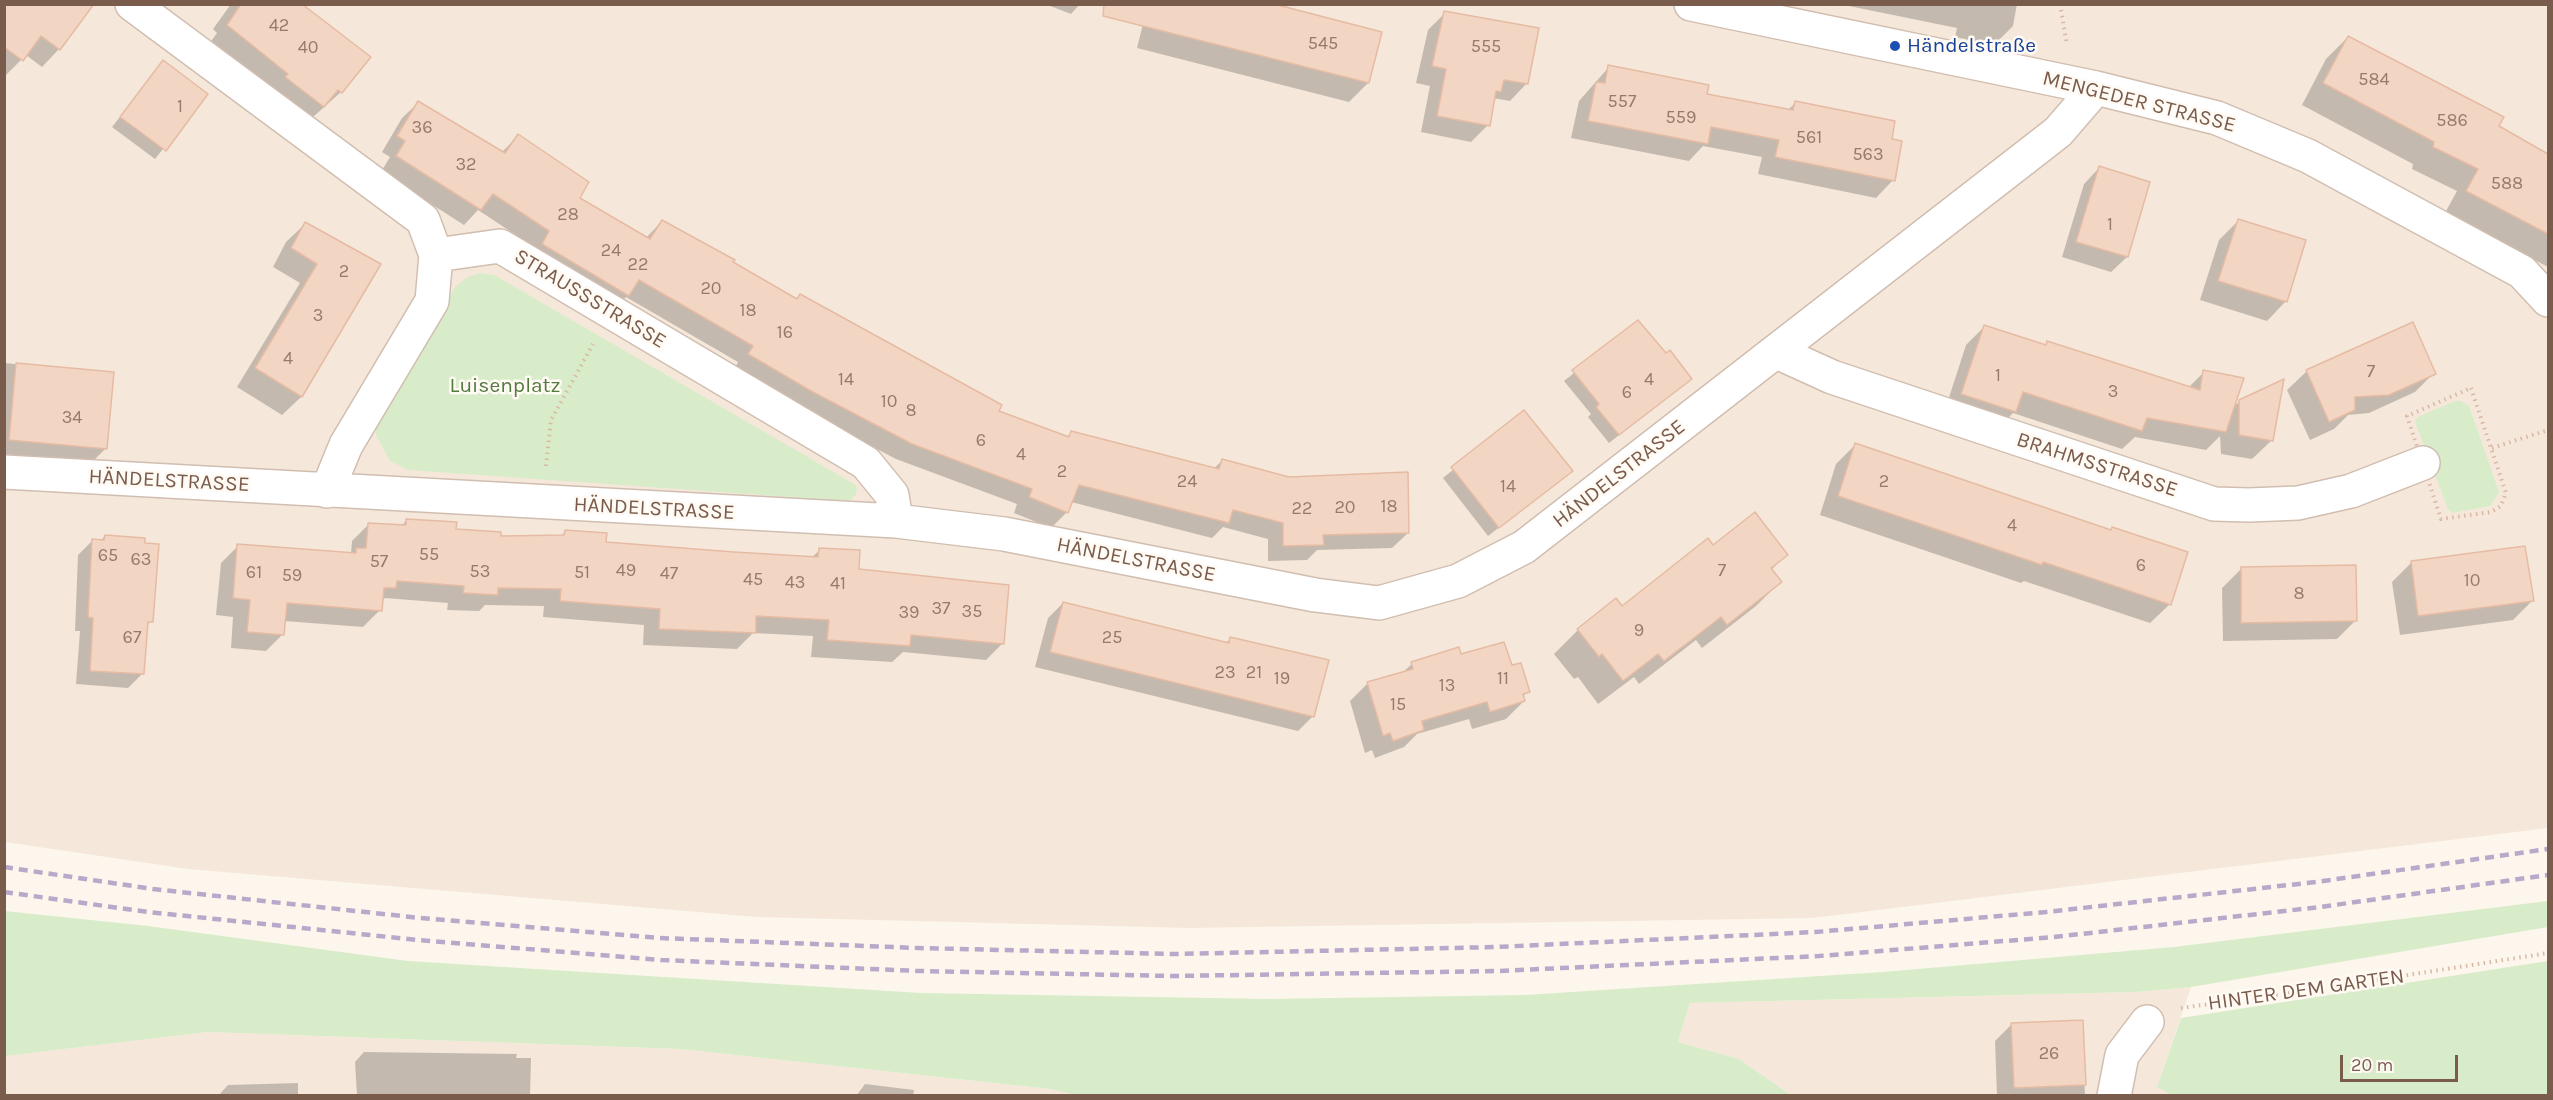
<!DOCTYPE html>
<html>
<head>
<meta charset="utf-8">
<style>
  body { margin:0 }
  #map { position:relative; width:2553px; height:1100px; overflow:hidden; background:#fdf6ec; font-family:Karla,sans-serif }
  canvas { display:block }
  .frame { position:absolute; inset:0; border:6px solid #7a5c4d; pointer-events:none }
  .scale { position:absolute; left:2340px; top:1055px; width:118px; height:27px; box-sizing:border-box; border:3px solid #7a5c4d; border-top:0; padding-left:8px; font-size:18px; line-height:21px; white-space:nowrap; color:#7a5c4d; -webkit-text-stroke:4px #fffaf3; paint-order:stroke }
</style>
</head>
<body>
<div id="map">
<canvas width="2553" height="1100"></canvas>
<div class="frame"></div>
<div class="scale">20 m</div>
</div>
<script>
const context = document.querySelector('canvas').getContext('2d');
context.lineJoin = 'round';
function paint(path, color) {
  context.fillStyle = color;
  context.fill(path, 'evenodd');
}
function toPath(rows) {
  const path = new Path2D();
  for (const r of rows) {
    path.moveTo(r[0], r[1]);
    for (let i = 2; i < r.length; i += 2) path.lineTo(r[i], r[i + 1]);
  }
  return path;
}
function strokePath(path, color, width, dash) {
  context.strokeStyle = color;
  context.lineWidth = width;
  context.lineCap = dash ? 'butt' : 'round';
  context.setLineDash(dash || []);
  context.stroke(path);
}
function label(font, color, halo, rows, align = 'center') {
  context.font = font + ' Karla,sans-serif';
  context.lineWidth = 5;
  context.setLineDash([]);
  context.textBaseline = 'middle';
  context.strokeStyle = halo;
  context.fillStyle = color;
  for (const [text, x, y, turn = 0] of rows) {
    context.save();
    context.translate(x, y);
    context.rotate((+turn || 0) * Math.PI / 180);
    context.textAlign = isNaN(turn) ? turn : align;
    if (halo) context.strokeText(text, 0, 0);
    context.fillText(text, 0, 0);
    context.restore();
  }
}
paint(toPath([
  [4,5,2548,5,2548,828,1813,918,1189,928,757,917,188,869,5,842],
  [2191,987,2157,1087,2174,1095,1791,1095,1739,1059,1678,1042,1690,1003,2136,992],
  [208,1032,680,1049,1050,1089,1081,1095,5,1096,4,1056]
]), '#f5e8da');
paint(toPath([
  [480,273,494,275,856,485,857,490,855,496,848,501,408,470,390,461,376,435,376,421,456,286,468,277],
  [2455,401,2461,401,2469,406,2499,492,2490,506,2452,513,2448,509,2415,422,2418,417],
  [2548,901,2548,927,2191,987,2136,992,1690,1003,1678,1042,1739,1059,1791,1095,1081,1096,1050,1089,680,1049,208,1032,5,1056,5,911,148,926,408,961,921,993,1267,999,1525,995,1883,972,2174,947],
  [2548,961,2548,1095,2174,1096,2157,1087,2181,1018]
]), '#d8ecc9');
paint(toPath([
  [4,4,90,7,59,49,42,67,26,55,4,77],
  [231,4,299,4,341,92,304,125,209,44,217,33,213,29],
  [1045,4,1080,4,1071,14],
  [1148,4,1380,33,1368,83,1349,102,1137,48],
  [1839,4,2017,4,2013,26,1994,45,1955,37,1957,28],
  [1445,13,1527,83,1510,101,1493,98,1488,125,1471,142,1421,132,1430,86,1416,83,1428,30],
  [2348,37,2548,156,2548,267,2445,213,2457,191,2412,169,2413,164,2302,105,2326,59],
  [163,62,206,94,155,159,112,127],
  [1609,67,1706,95,1788,110,1795,103,1890,140,1893,180,1876,198,1758,174,1762,157,1703,146,1689,161,1571,138,1579,101],
  [418,103,501,153,518,136,578,198,646,238,662,221,731,263,997,412,1066,438,1071,433,1213,469,1222,461,1408,533,1392,548,1317,550,1307,560,1268,561,1268,539,1223,527,1212,538,1071,502,1067,512,1051,528,1014,513,1017,504,896,459,795,406,734,370,738,362,626,297,612,311,534,247,478,210,464,225,381,172,390,157,382,152,402,118],
  [2099,168,2127,257,2111,272,2062,257,2084,184],
  [2238,221,2286,301,2267,321,2200,300,2219,240],
  [305,224,379,265,301,397,282,415,237,387,300,283,273,267,286,242],
  [1638,322,1690,379,1609,443,1588,417,1591,414,1564,381],
  [1984,327,2044,346,2048,343,2188,388,2204,372,2232,408,2240,401,2272,440,2252,459,2221,454,2220,436,2206,450,2135,437,2122,449,2013,413,1996,430,1944,413,1966,345],
  [4,363,112,373,106,448,92,462,4,454],
  [2307,371,2434,373,2415,392,2369,413,2348,415,2334,429,2310,440,2287,390],
  [1524,412,1571,471,1488,536,1443,478],
  [1855,445,2110,531,2112,529,2170,604,2150,623,2024,581,2021,583,1820,515,1836,464],
  [407,520,499,538,560,537,566,531,605,544,811,558,820,550,1003,643,986,660,903,652,892,662,811,657,813,636,753,633,737,649,643,645,644,625,543,617,544,606,485,605,479,611,447,610,448,603,385,598,381,601,380,610,363,627,284,621,283,634,266,651,231,648,233,617,216,615,221,563,238,546,351,554,352,541,369,524,400,527],
  [105,536,151,621,146,626,142,674,128,688,76,684,80,631,75,631,78,555,92,541,100,541],
  [1786,555,1771,570,1780,582,1756,606,1702,648,1696,640,1639,684,1634,677,1598,704,1578,677,1574,679,1554,654,1578,630,1622,608],
  [2411,563,2532,601,2513,620,2400,635,2392,582],
  [2241,569,2356,620,2337,639,2223,641,2222,588],
  [1063,603,1225,644,1231,638,1313,716,1298,731,1035,667,1048,618],
  [1460,656,1528,692,1522,697,1524,701,1506,719,1472,729,1469,719,1417,734,1404,747,1375,758,1372,750,1365,753,1350,701,1368,683,1402,673,1412,664],
  [2082,1021,2085,1096,1997,1096,1995,1041,2012,1024],
  [364,1052,517,1054,516,1058,531,1058,530,1096,357,1096,355,1062],
  [298,1083,298,1096,218,1096,228,1085],
  [865,1084,914,1090,913,1096,856,1096]
]), '#0003');
const building = toPath([
  [4,4,94,4,60,50,41,36,23,61,4,47,4,4],
  [241,4,302,4,371,57,342,93,338,90,324,107,285,77,288,74,227,25,241,4],
  [1104,4,1274,4,1382,32,1369,83,1103,16,1104,4],
  [1444,11,1539,28,1528,84,1504,80,1501,92,1496,91,1490,126,1437,116,1446,69,1432,66,1444,11],
  [2348,36,2504,117,2499,126,2548,154,2548,234,2466,191,2478,169,2433,147,2434,142,2323,83,2348,36],
  [163,60,208,94,166,151,120,117,163,60],
  [1608,65,1709,85,1707,94,1793,110,1795,101,1895,121,1892,139,1902,141,1895,181,1775,157,1779,140,1711,127,1708,144,1588,121,1596,82,1605,83,1608,65],
  [418,101,505,153,518,134,589,182,580,198,650,239,662,220,735,260,733,262,797,299,800,294,1002,405,999,411,1069,437,1071,431,1219,469,1222,459,1289,477,1408,472,1409,533,1323,535,1324,545,1283,546,1283,523,1233,510,1229,523,1079,485,1068,513,1029,497,1032,489,912,444,811,391,748,354,753,346,639,280,629,296,542,244,549,231,493,194,481,210,396,156,405,141,397,136,418,101],
  [2099,166,2150,182,2128,257,2076,242,2099,166],
  [2238,219,2306,240,2287,302,2218,281,2238,219],
  [305,222,381,264,302,397,255,368,317,264,291,248,305,222],
  [1638,320,1666,353,1670,350,1692,379,1619,435,1596,407,1599,404,1572,370,1638,320],
  [2413,322,2436,374,2389,395,2355,397,2355,410,2329,422,2306,370,2413,322],
  [1984,325,2046,345,2047,341,2200,390,2203,370,2244,378,2226,432,2147,418,2142,431,2023,392,2016,412,1961,394,1984,325],
  [16,363,114,372,107,449,9,440,16,363],
  [2284,379,2273,441,2239,435,2239,400,2284,379],
  [1524,410,1573,471,1499,528,1451,467,1524,410],
  [1855,443,2111,530,2112,527,2188,552,2171,605,2043,562,2042,565,1838,496,1855,443],
  [1755,512,1788,555,1771,568,1782,582,1727,625,1721,617,1664,661,1658,654,1623,681,1602,654,1599,657,1577,629,1616,598,1622,606,1708,538,1713,545,1755,512],
  [406,519,457,522,456,529,501,532,501,536,564,535,565,530,607,533,606,542,734,552,818,557,819,548,860,550,859,569,1009,585,1004,644,911,635,910,646,827,640,829,620,756,616,756,633,659,629,660,609,560,601,561,589,498,588,498,595,463,593,464,586,397,581,396,588,384,588,382,611,287,603,284,635,247,632,250,600,233,598,237,544,356,553,356,548,366,548,368,523,406,525,406,519],
  [105,535,145,538,145,543,159,544,153,622,148,622,144,674,90,671,93,618,88,617,92,539,104,540,105,535],
  [2525,546,2534,601,2418,616,2411,561,2525,546],
  [2356,565,2357,621,2241,623,2241,567,2356,565],
  [1063,602,1229,643,1230,637,1329,660,1314,717,1050,652,1063,602],
  [1504,642,1512,665,1521,663,1530,692,1523,694,1525,701,1490,712,1487,702,1422,721,1424,730,1393,741,1390,733,1383,736,1367,682,1413,669,1411,662,1459,647,1461,654,1504,642],
  [2083,1020,2086,1085,2014,1088,2011,1023,2083,1020]
]);
paint(building, '#f3d5c3');
strokePath(building, '#e6bba3', 1.5);
const minor = toPath([
  [132,4,423,220,436,255,432,301,346,445,327,491],
  [1691,4,2096,88,2217,118,2308,156,2522,272,2548,300],
  [436,255,500,246,866,463,892,495,896,521],
  [1777,352,1832,377,2214,504,2249,505,2298,503,2351,491,2423,463],
  [4,472,896,521,1004,534,1315,595,1379,603,1458,581,1524,547,2058,132,2096,88],
  [2114,1096,2122,1055,2147,1022]
]);
strokePath(minor, '#d1beb0', 36);
strokePath(toPath([
  [2060,4,2067,45],
  [2471,388,2506,493,2501,506,2491,512,2441,519,2407,416,2471,388],
  [2492,448,2548,430],
  [546,466,551,420,593,344],
  [2181,1008,2325,988,2548,953]
]), '#d9b8a5', 4, [1.5, 4.5]);
strokePath(minor, '#fff', 33);
strokePath(toPath([
  [4,867,153,889,420,918,659,938,918,948,1175,954,1496,947,1816,932,2046,912,2316,882,2548,849],
  [4,892,148,912,418,940,661,960,918,971,1174,976,1498,971,1819,956,2054,937,2320,907,2548,875]
]), '#b9a8c9', 4.5, [9, 6]);
for (const [x, y, r, color] of [
  [1895,46,6,"#1a4fb4"]
]) {
  const dot = new Path2D();
  dot.arc(x, y, r, 0, 2 * Math.PI);
  context.fillStyle = color;
  context.fill(dot);
  strokePath(dot, '#fffaf3', 2);
}
label('18px', '#987a6a', null, [
  ["42",279,26],
  ["545",1323,44],
  ["555",1486,47],
  ["40",308,48],
  ["584",2374,80],
  ["557",1622,102],
  ["1",180,107],
  ["559",1681,118],
  ["586",2452,121],
  ["36",422,128],
  ["561",1809,138],
  ["563",1868,155],
  ["32",466,165],
  ["588",2507,184],
  ["28",568,215],
  ["1",2110,225],
  ["24",611,251],
  ["22",638,265],
  ["2",344,272],
  ["20",711,289],
  ["18",748,311],
  ["3",318,316],
  ["16",785,333],
  ["4",288,359],
  ["7",2371,372],
  ["1",1998,376],
  ["14",846,380],
  ["4",1649,380],
  ["3",2113,392],
  ["6",1627,393],
  ["10",889,402],
  ["8",911,411],
  ["34",72,418],
  ["6",981,441],
  ["4",1021,455],
  ["2",1062,472],
  ["24",1187,482],
  ["2",1884,482],
  ["14",1508,487],
  ["18",1389,507],
  ["20",1345,508],
  ["22",1302,509],
  ["4",2012,526],
  ["55",429,555],
  ["65",108,556],
  ["63",141,560],
  ["57",379,562],
  ["6",2141,566],
  ["49",626,571],
  ["7",1722,571],
  ["53",480,572],
  ["61",254,573],
  ["51",582,573],
  ["47",669,574],
  ["59",292,576],
  ["45",753,580],
  ["10",2472,581],
  ["43",795,583],
  ["41",838,584],
  ["8",2299,594],
  ["37",941,609],
  ["35",972,612],
  ["39",909,613],
  ["9",1639,631],
  ["67",132,638],
  ["25",1112,638],
  ["23",1225,673],
  ["21",1254,673],
  ["19",1282,679],
  ["11",1503,679],
  ["13",1447,686],
  ["15",1398,705],
  ["26",2049,1054]
]);
label('21px', '#164399', '#fffaf3', [
  ["Händelstraße",1907,46]
], 'left');
label('21px', '#7a5c4d', '#fffaf3', [
  ["MENGEDER STRASSE",2139,102,14],
  ["STRAUSSSTRASSE",590,299,31],
  ["BRAHMSSTRASSE",2097,465,18],
  ["HÄNDELSTRASSE",1619,474,-38],
  ["HÄNDELSTRASSE",169,481,3],
  ["HÄNDELSTRASSE",654,509,3],
  ["HÄNDELSTRASSE",1136,560,11],
  ["HINTER DEM GARTEN",2306,990,-8]
]);
label('21px', '#537a41', '#fffaf3', [
  ["Luisenplatz",505,386]
]);
</script>
</body>
</html>
